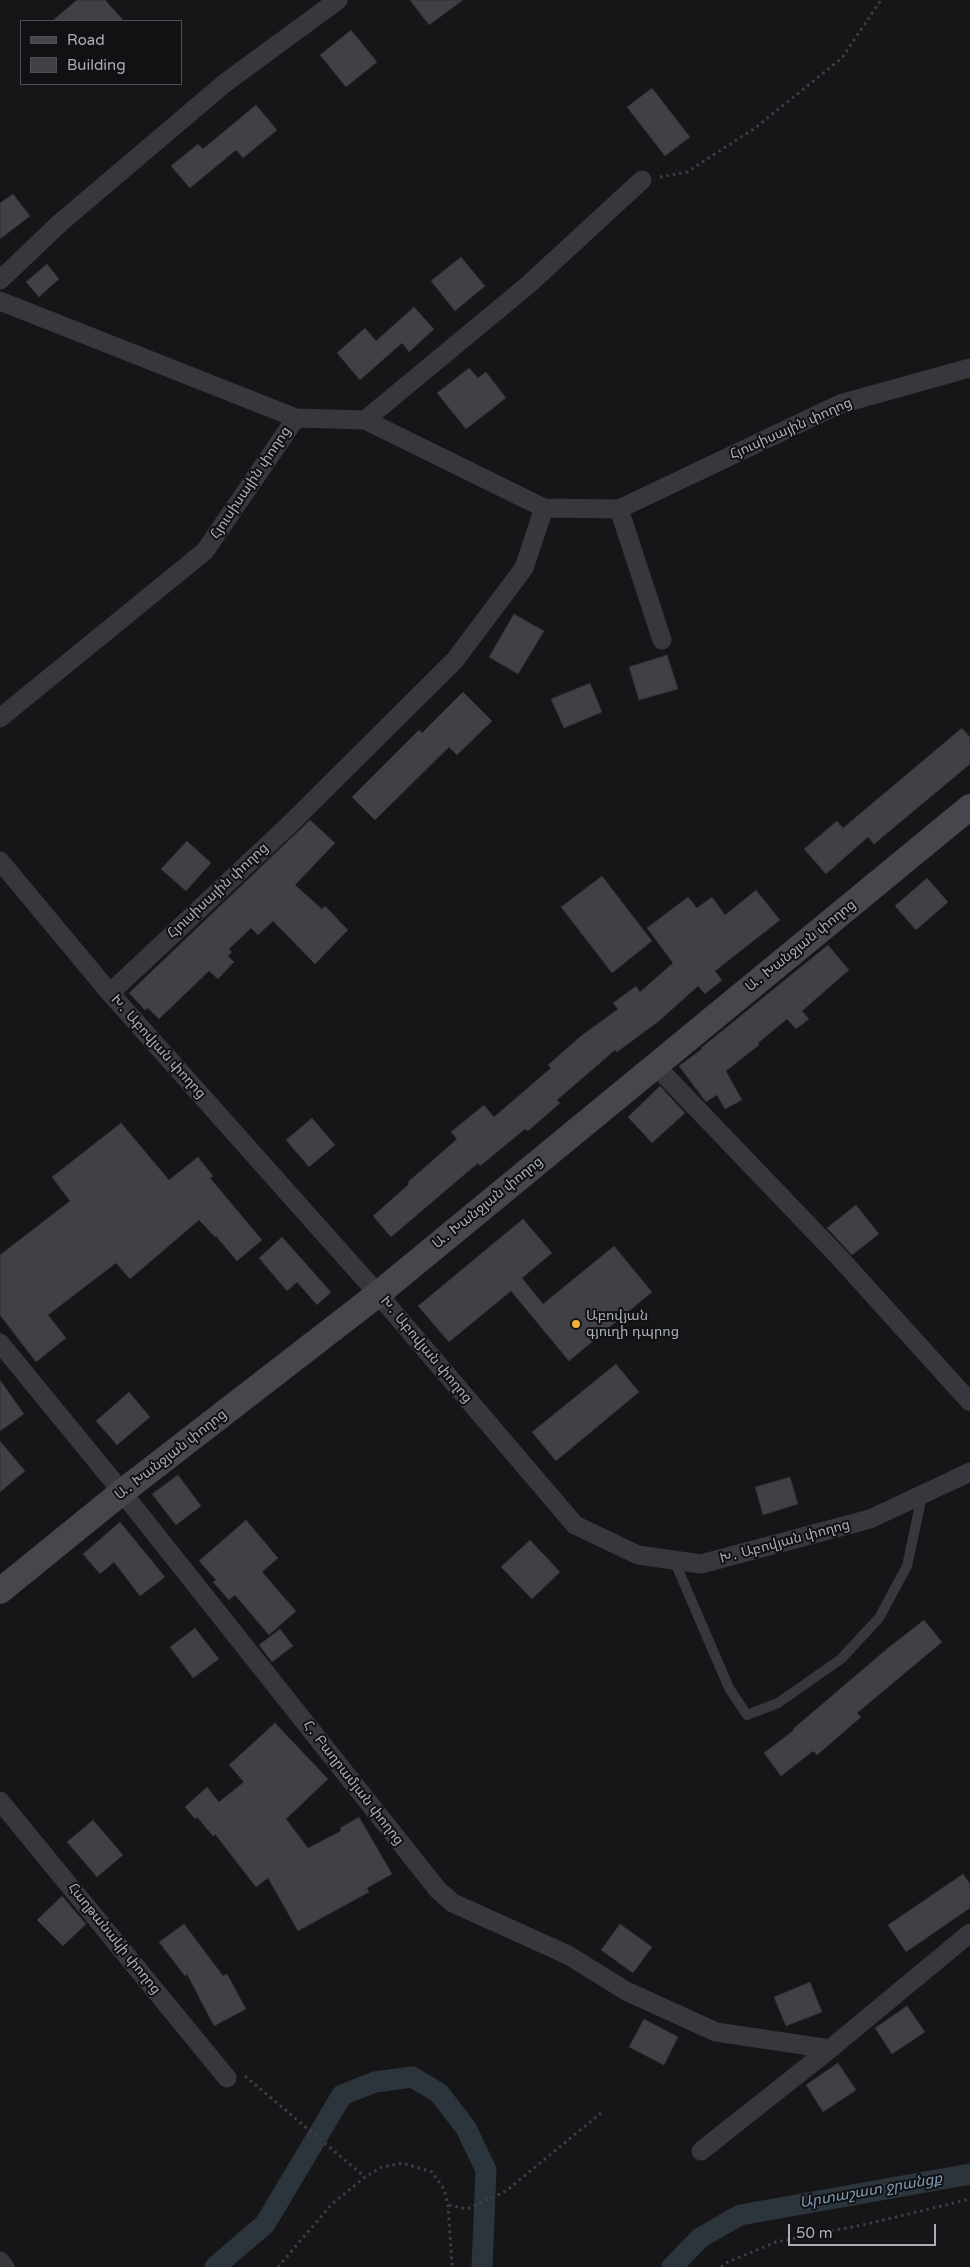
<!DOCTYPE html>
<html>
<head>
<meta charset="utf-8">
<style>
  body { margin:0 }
  #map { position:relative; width:970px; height:2267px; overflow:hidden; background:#161618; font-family:"Varela Round",sans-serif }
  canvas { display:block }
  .legend { position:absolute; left:20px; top:20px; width:162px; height:65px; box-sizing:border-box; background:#111113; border:1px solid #4d4f55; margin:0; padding:6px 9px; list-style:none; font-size:15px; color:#a8adb8 }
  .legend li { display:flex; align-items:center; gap:10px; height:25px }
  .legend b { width:25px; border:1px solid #4d4f55 }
  .scale { position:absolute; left:788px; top:2224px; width:148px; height:22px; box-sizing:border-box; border:2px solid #a8adb8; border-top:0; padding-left:6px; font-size:15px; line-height:18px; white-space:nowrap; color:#a8adb8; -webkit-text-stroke:4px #111113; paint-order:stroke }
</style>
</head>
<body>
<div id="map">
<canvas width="970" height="2267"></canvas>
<ul class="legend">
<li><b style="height:6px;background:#45474d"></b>Road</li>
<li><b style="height:14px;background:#404145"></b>Building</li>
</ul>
<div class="scale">50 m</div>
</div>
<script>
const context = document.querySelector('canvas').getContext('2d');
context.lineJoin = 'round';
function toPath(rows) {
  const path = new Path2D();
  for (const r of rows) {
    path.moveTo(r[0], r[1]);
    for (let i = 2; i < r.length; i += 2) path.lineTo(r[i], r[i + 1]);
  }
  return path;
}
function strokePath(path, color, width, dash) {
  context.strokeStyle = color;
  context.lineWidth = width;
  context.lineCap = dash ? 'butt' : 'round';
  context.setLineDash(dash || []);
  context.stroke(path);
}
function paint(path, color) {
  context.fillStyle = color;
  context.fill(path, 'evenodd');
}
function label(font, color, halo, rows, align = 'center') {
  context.font = font + ' "Varela Round","Noto Sans Armenian",sans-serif';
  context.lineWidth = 4;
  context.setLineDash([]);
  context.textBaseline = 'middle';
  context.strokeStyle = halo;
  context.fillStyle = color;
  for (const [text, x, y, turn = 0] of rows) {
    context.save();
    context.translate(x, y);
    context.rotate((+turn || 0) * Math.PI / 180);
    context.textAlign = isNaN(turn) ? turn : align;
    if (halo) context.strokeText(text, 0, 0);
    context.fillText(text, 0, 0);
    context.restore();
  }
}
strokePath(toPath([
  [215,2267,265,2224,342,2095,375,2082,412,2077,439,2093,466,2128,486,2170,482,2267],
  [672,2267,700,2238,740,2215,970,2174]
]), '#2c353c', 21);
const building = toPath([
  [77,0,105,0,124,21,52,21,77,0],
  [410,0,463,0,429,25,410,0],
  [351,30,377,62,346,87,320,55,351,30],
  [652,88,690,137,665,156,627,107,652,88],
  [256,105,277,130,243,158,236,150,190,188,171,166,198,144,203,149,256,105],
  [13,194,30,216,0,239,0,203,13,194],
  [461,257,485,286,455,311,431,281,461,257],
  [47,264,59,279,39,297,26,282,47,264],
  [414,307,434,329,409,352,402,343,360,380,337,353,365,328,376,341,414,307],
  [469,368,478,378,486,372,506,398,466,429,437,393,469,368],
  [514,614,544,631,518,674,489,657,514,614],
  [667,655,678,689,639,700,629,667,667,655],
  [590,683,602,712,564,728,551,699,590,683],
  [463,692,492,721,457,755,449,747,375,820,352,797,419,730,422,733,463,692],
  [962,728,970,737,970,764,874,844,868,837,826,874,804,849,837,821,843,828,962,728],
  [310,820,335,843,295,885,322,909,325,906,348,930,315,964,273,921,258,935,251,928,229,949,232,952,228,956,234,962,218,979,209,971,159,1019,148,1008,145,1010,129,993,310,820],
  [187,841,211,863,186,891,161,869,187,841],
  [602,876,652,941,612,973,561,907,602,876],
  [927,878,948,902,916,930,895,906,927,878],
  [756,890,780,920,715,971,722,980,705,994,698,986,659,1021,617,1052,615,1050,557,1100,560,1103,528,1131,525,1129,480,1166,478,1163,391,1237,373,1216,409,1184,408,1182,457,1139,451,1132,484,1105,494,1117,551,1068,548,1065,581,1036,618,1009,613,1003,636,986,640,992,673,963,647,928,688,897,697,908,712,897,725,915,756,890],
  [828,945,849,970,802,1011,809,1019,796,1029,787,1019,758,1043,759,1045,726,1071,742,1100,725,1109,717,1095,706,1102,679,1066,702,1049,701,1048,828,945],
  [660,1086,685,1113,652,1143,628,1117,660,1086],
  [312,1118,335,1145,309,1167,286,1140,312,1118],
  [121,1123,169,1180,198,1157,213,1176,210,1178,262,1240,237,1261,216,1236,215,1237,199,1220,130,1279,116,1263,48,1315,66,1338,36,1362,0,1315,0,1255,70,1201,52,1177,121,1123],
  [856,1205,879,1234,852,1255,827,1228,856,1205],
  [523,1219,552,1253,522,1278,543,1304,614,1246,652,1292,569,1361,511,1291,449,1342,418,1306,523,1219],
  [282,1237,331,1292,317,1305,297,1282,287,1291,259,1258,282,1237],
  [616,1364,639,1392,556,1461,532,1432,616,1364],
  [0,1380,24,1414,0,1431,0,1380],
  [129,1392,150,1417,117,1445,96,1421,129,1392],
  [0,1441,25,1471,0,1492,0,1441],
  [178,1475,201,1506,176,1525,152,1494,178,1475],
  [790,1477,798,1504,763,1515,755,1487,790,1477],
  [246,1520,278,1558,262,1572,296,1611,269,1635,235,1595,229,1600,213,1582,216,1580,199,1561,246,1520],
  [120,1522,165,1577,140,1596,114,1562,100,1574,83,1554,120,1522],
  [530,1540,560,1572,532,1599,501,1567,530,1540],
  [924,1620,942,1642,857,1713,861,1717,817,1755,813,1751,781,1776,764,1753,794,1730,793,1729,888,1648,924,1620],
  [195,1628,219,1659,193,1678,170,1647,195,1628],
  [280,1629,293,1646,272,1662,259,1645,280,1629],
  [275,1723,328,1779,286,1819,308,1848,341,1831,340,1828,359,1817,392,1874,367,1888,369,1892,298,1931,268,1878,256,1887,215,1834,213,1836,197,1817,195,1819,185,1807,207,1787,219,1802,244,1782,229,1765,275,1723],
  [93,1820,123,1855,97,1877,67,1842,93,1820],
  [963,1874,970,1884,970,1908,906,1952,888,1925,963,1874],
  [62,1896,86,1924,63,1946,37,1920,62,1896],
  [184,1924,223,1976,227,1974,246,2009,214,2026,187,1974,185,1976,159,1942,184,1924],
  [620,1924,652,1947,633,1973,601,1950,620,1924],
  [810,1982,822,2012,786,2026,774,1997,810,1982],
  [907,2006,925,2032,892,2054,875,2028,907,2006],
  [644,2019,678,2037,664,2065,629,2047,644,2019],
  [838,2063,856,2090,823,2112,806,2085,838,2063]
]);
paint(building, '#404145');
strokePath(building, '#303034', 1);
strokePath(toPath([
  [660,177,687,172,755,128,842,58,881,0],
  [245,2076,365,2177],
  [449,2205,467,2209,506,2191,601,2113],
  [278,2267,332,2204,365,2177,382,2167,402,2163,432,2172,444,2189,448,2205,452,2267],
  [721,2267,728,2262,776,2242,867,2224,970,2199]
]), '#3d3f44', 3, [2.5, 4]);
strokePath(toPath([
  [674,1560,729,1688,747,1715,778,1703,841,1659,879,1618,907,1566,922,1496]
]), '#37383d', 10);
strokePath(toPath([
  [0,280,60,223,225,83,338,0],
  [0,301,296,418,365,420,544,508,619,509,840,404,970,368],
  [365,420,528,285,642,180],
  [619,509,662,640],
  [0,718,205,551,296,418],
  [0,861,110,993,378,1294,575,1525,638,1555,701,1564,870,1519,970,1472],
  [110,993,289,825,455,660,524,568,544,508],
  [656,1066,838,1256,970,1402],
  [0,1343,122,1492,438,1890,453,1903,568,1955,626,1991,716,2032,830,2049],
  [0,1801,227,2078],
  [701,2151,830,2049,970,1933],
  [0,2261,5,2267]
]), '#37383d', 19);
strokePath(toPath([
  [0,1591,122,1492,378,1294,970,807]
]), '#45474d', 26);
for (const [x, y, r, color] of [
  [576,1324,5,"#f2b134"]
]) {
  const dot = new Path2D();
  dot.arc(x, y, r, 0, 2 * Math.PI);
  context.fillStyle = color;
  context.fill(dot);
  strokePath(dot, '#111113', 2);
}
label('14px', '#a8adb8', '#111113', [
  ["Հյուսիսային փողոց",791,429,-24],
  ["Հյուսիսային փողոց",251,483,-56],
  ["Հյուսիսային փողոց",218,891,-43],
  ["Ա․ Խանջյան փողոց",801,946,-39],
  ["Խ․ Աբովյան փողոց",158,1047,48],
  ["Ա․ Խանջյան փողոց",488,1203,-39],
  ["Խ․ Աբովյան փողոց",426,1350,50],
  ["Ա․ Խանջյան փողոց",171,1455,-38],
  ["Խ․ Աբովյան փողոց",785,1542,-15],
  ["Հ․ Բաղրամյան փողոց",353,1783,52],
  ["Հաղթանակի փողոց",114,1939,51]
]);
label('14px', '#a8adb8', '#111113', [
  ["Աբովյան",586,1316],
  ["գյուղի դպրոց",586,1332]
], 'left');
label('italic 15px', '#7f9bb3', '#111113', [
  ["Արտաշատ ջրանցք",871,2191,-10]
]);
</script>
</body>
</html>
